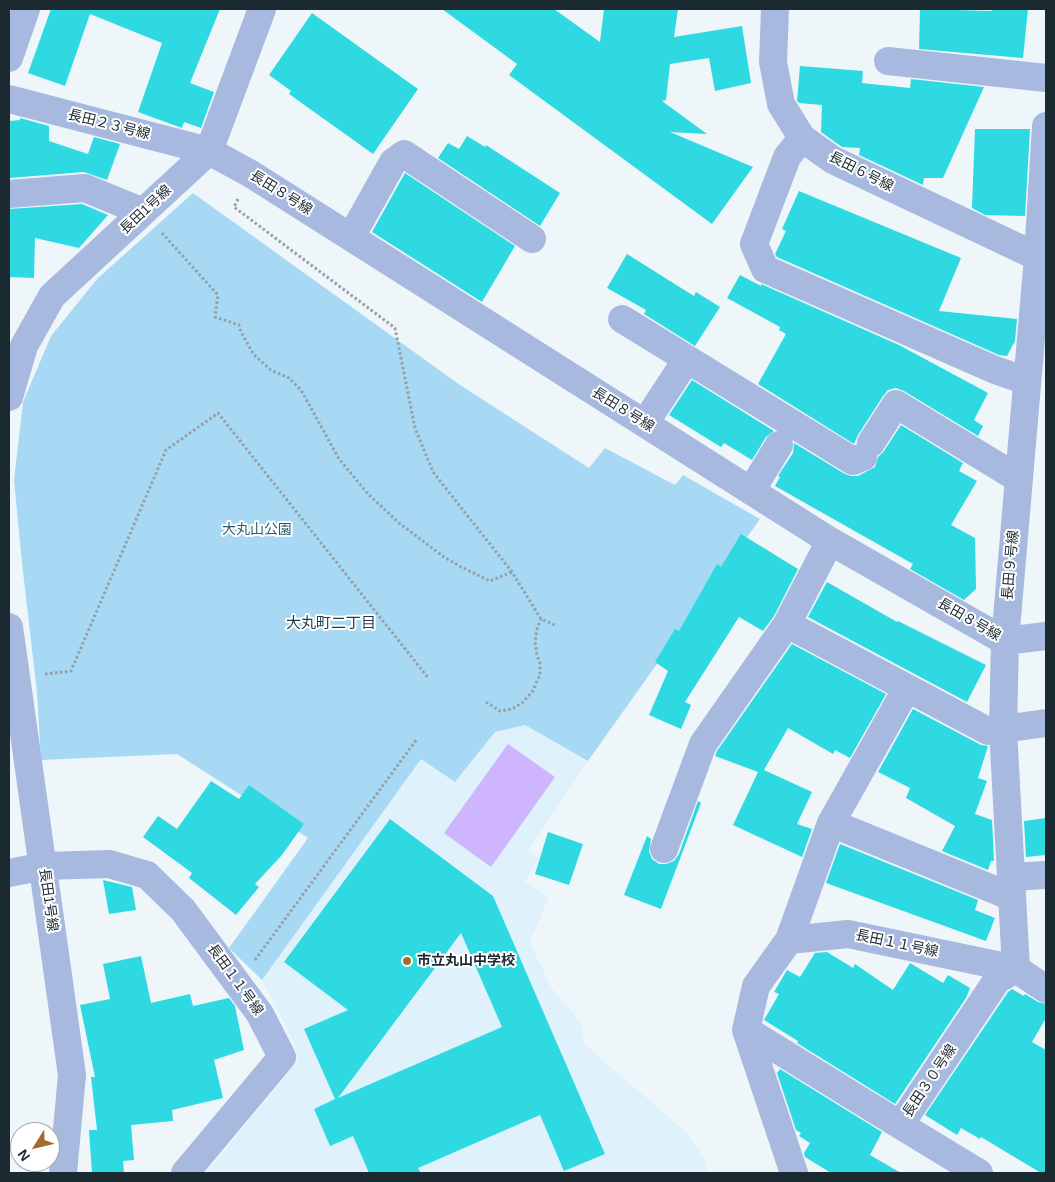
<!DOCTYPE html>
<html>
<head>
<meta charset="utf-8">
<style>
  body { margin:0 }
  #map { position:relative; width:1055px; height:1182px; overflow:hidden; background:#eef6fa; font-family:Arial,sans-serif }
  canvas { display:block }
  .frame { position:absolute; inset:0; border:10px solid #1b2931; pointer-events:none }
  .north { position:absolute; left:10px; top:1122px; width:50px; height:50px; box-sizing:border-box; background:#fff; border:1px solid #a4a9ad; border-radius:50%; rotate:234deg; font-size:14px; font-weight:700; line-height:20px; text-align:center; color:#1b2931 }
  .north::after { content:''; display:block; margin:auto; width:18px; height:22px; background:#a46c2a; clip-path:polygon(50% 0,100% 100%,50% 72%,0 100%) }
</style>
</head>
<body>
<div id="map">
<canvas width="1055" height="1182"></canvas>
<div class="frame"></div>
<div class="north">N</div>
</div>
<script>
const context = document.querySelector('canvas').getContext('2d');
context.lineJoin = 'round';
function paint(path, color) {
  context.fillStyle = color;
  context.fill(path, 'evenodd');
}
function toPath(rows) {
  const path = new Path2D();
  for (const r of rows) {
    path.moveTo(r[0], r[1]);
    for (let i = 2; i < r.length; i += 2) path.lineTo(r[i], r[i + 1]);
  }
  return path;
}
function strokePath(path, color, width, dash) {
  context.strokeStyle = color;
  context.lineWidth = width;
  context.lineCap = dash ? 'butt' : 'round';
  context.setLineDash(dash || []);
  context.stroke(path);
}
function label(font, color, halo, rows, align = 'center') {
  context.font = font + ' Arial,"Noto Sans JP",sans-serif';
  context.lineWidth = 4;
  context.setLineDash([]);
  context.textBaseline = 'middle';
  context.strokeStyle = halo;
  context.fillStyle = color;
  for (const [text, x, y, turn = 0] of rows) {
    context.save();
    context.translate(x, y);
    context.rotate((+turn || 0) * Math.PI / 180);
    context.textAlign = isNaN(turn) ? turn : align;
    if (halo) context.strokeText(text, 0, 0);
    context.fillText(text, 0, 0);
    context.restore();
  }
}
paint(toPath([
  [525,725,588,761,528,850,539,858,525,882,549,897,530,942,550,986,582,1024,584,1044,687,1133,705,1160,708,1173,206,1173,298,1061,294,1043,262,980,421,759,455,782,495,732]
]), '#dff1fb');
paint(toPath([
  [193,193,460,385,589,468,605,448,675,485,683,475,760,519,588,761,525,725,495,732,455,782,421,759,262,980,229,948,308,838,177,754,41,760,37,693,21,554,14,480,23,402,51,336,98,278]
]), '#a8d9f4');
paint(toPath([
  [508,744,555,777,491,867,444,833]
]), '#ceb5fe');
paint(toPath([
  [51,9,220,9,190,83,214,92,201,128,184,122,182,128,138,112,162,43,90,14,65,86,28,73],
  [442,9,554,9,600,42,604,9,678,9,674,37,742,26,751,83,715,91,709,58,670,64,666,100,662,101,707,134,670,132,753,167,712,224,509,75,517,64],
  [920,9,992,11,992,9,1028,9,1023,58,919,49],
  [312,13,418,89,373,154,289,94,291,91,269,75],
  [800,66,863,71,862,83,910,88,911,79,984,87,943,178,924,178,923,185,859,155,860,148,842,147,821,132,822,105,799,103,797,101],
  [20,118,49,126,49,141,88,154,94,137,120,144,107,180,84,172,9,178,9,121,20,120],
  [975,129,1030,129,1025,216,985,215,972,208],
  [467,136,485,147,486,145,560,193,540,226,438,158,448,143,459,149],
  [405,173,515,246,482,302,372,232],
  [799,191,961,258,939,311,1017,319,1015,341,1007,356,999,355,777,257,775,254,786,231,782,229],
  [82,204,108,215,79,248,35,238,34,278,9,277,9,209],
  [627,254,694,296,696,292,720,307,695,346,644,314,646,310,607,288],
  [740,275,761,286,761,284,899,345,988,393,974,420,983,426,978,436,904,391,896,388,888,390,883,396,858,435,854,444,758,384,786,334,779,330,780,327,727,298],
  [692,380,774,431,766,437,752,460,724,443,721,447,669,415],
  [901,425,963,463,959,471,977,481,951,525,975,538,976,589,964,600,910,569,913,564,775,486,780,477,778,476,793,453,794,443,845,474,851,476,858,476,875,467,878,457,884,451],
  [741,534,798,569,774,616,763,631,739,617,685,702,691,705,681,729,649,715,668,671,655,662,675,629,679,631,717,564,721,567],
  [827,582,897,622,898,621,986,665,967,702,808,617],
  [792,644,886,694,850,758,835,750,833,754,788,728,764,770,812,792,797,824,812,829,802,857,733,825,758,772,715,756,717,751],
  [913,709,981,745,988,746,978,778,987,781,975,814,992,820,994,861,991,861,988,870,942,851,955,826,906,798,910,788,878,772],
  [211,781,239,799,249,785,304,824,282,855,255,884,259,887,236,915,189,878,192,873,143,837,158,816,177,829],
  [698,801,701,803,661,909,624,895,647,836,651,839,649,851,652,859,659,864,666,864,674,861,679,854],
  [1046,818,1046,855,1026,857,1024,821],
  [390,819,493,896,605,1154,564,1171,540,1115,418,1168,421,1173,369,1173,353,1136,330,1146,314,1109,335,1099,304,1029,348,1010,284,962],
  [461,933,502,1027,338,1098],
  [548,832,583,844,569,885,535,874],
  [840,844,978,900,975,910,995,918,986,941,826,883],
  [103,880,132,887,136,910,109,914],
  [827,952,853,968,855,964,893,990,910,963,943,983,948,975,970,988,966,998,895,1104,797,1043,798,1041,764,1020,779,994,774,992,787,970,800,977,815,953],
  [141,956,151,1003,190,994,193,1006,229,998,235,1006,244,1050,214,1060,223,1098,172,1110,173,1121,131,1125,134,1160,123,1161,124,1173,92,1173,89,1130,97,1130,91,1077,95,1077,80,1005,110,999,103,964],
  [1012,989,1024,996,1025,994,1038,1002,1046,1004,1046,1018,1032,1042,1046,1050,1046,1173,1041,1173,981,1137,980,1139,961,1128,957,1135,925,1115,1008,992],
  [780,1069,882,1132,870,1155,901,1173,831,1173,805,1157,804,1153,810,1143,799,1136,801,1133,796,1130,777,1073]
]), '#2fd9e1');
strokePath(toPath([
  [238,199,234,207,395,328,415,428,433,472,512,572,541,619,557,626],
  [162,233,218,295,215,317,239,325,241,332,254,355,271,370,289,378,301,390,339,459,368,494,399,523,444,557,463,568,490,581,512,572],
  [45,674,71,671,166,450,218,413,429,679],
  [486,702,500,711,512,709,522,703,532,692,540,675,540,663,537,655,535,642,537,629,541,619],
  [255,960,417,739]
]), '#95a0a5', 3, [2.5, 2.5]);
strokePath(toPath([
  [775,9,773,62,781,104,802,138,833,160,1038,257,1046,256],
  [9,58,26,9],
  [888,61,1046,78],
  [9,99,209,151,251,174,830,541,1005,641,1046,636],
  [802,138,787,157,754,244,765,269,995,370,1027,381],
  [9,194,85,188,143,212],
  [351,237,393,162,404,154,532,239],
  [622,319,853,461,863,457],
  [9,397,24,346,52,296,209,151,262,9],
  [645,423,687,359],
  [871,443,896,404,1019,479],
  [751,491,779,445],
  [787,624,988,731,1046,723],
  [9,627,72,1075,63,1173],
  [831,823,1012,897],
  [664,849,703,744,787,624,830,541],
  [9,873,44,866,109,864,147,875,183,910,260,1014,282,1057,185,1173],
  [1011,877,1046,875],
  [789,940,831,823,907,688],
  [1016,969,1003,729,1005,641,1038,257,1046,126],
  [746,1030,900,1125,997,980,1016,969],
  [900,1125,979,1173],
  [794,1173,746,1030,756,986,789,940,848,934,1016,969,1046,989]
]), '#a8b9e0', 28);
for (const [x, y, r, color] of [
  [407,961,5,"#a46c2a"]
]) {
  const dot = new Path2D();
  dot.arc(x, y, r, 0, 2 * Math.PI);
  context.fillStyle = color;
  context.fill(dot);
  strokePath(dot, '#fff', 2);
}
label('14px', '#1b2931', '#fff', [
  ["長田２３号線",109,125,14],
  ["長田６号線",861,172,27],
  ["長田８号線",281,193,32],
  ["長田1号線",146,210,-43],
  ["長田８号線",623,410,32],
  ["長田９号線",1011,565,-85],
  ["長田８号線",969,620,30],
  ["長田1号線",48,900,82],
  ["長田１１号線",897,944,12],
  ["長田１１号線",235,980,54],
  ["長田３０号線",930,1081,-56]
]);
label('14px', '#2c5a72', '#fff', [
  ["大丸山公園",257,530]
]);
label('bold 14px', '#1b2931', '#fff', [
  ["市立丸山中学校",417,961]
], 'left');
label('15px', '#1c3c4c', '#fff', [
  ["大丸町二丁目",331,624]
]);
</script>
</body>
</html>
